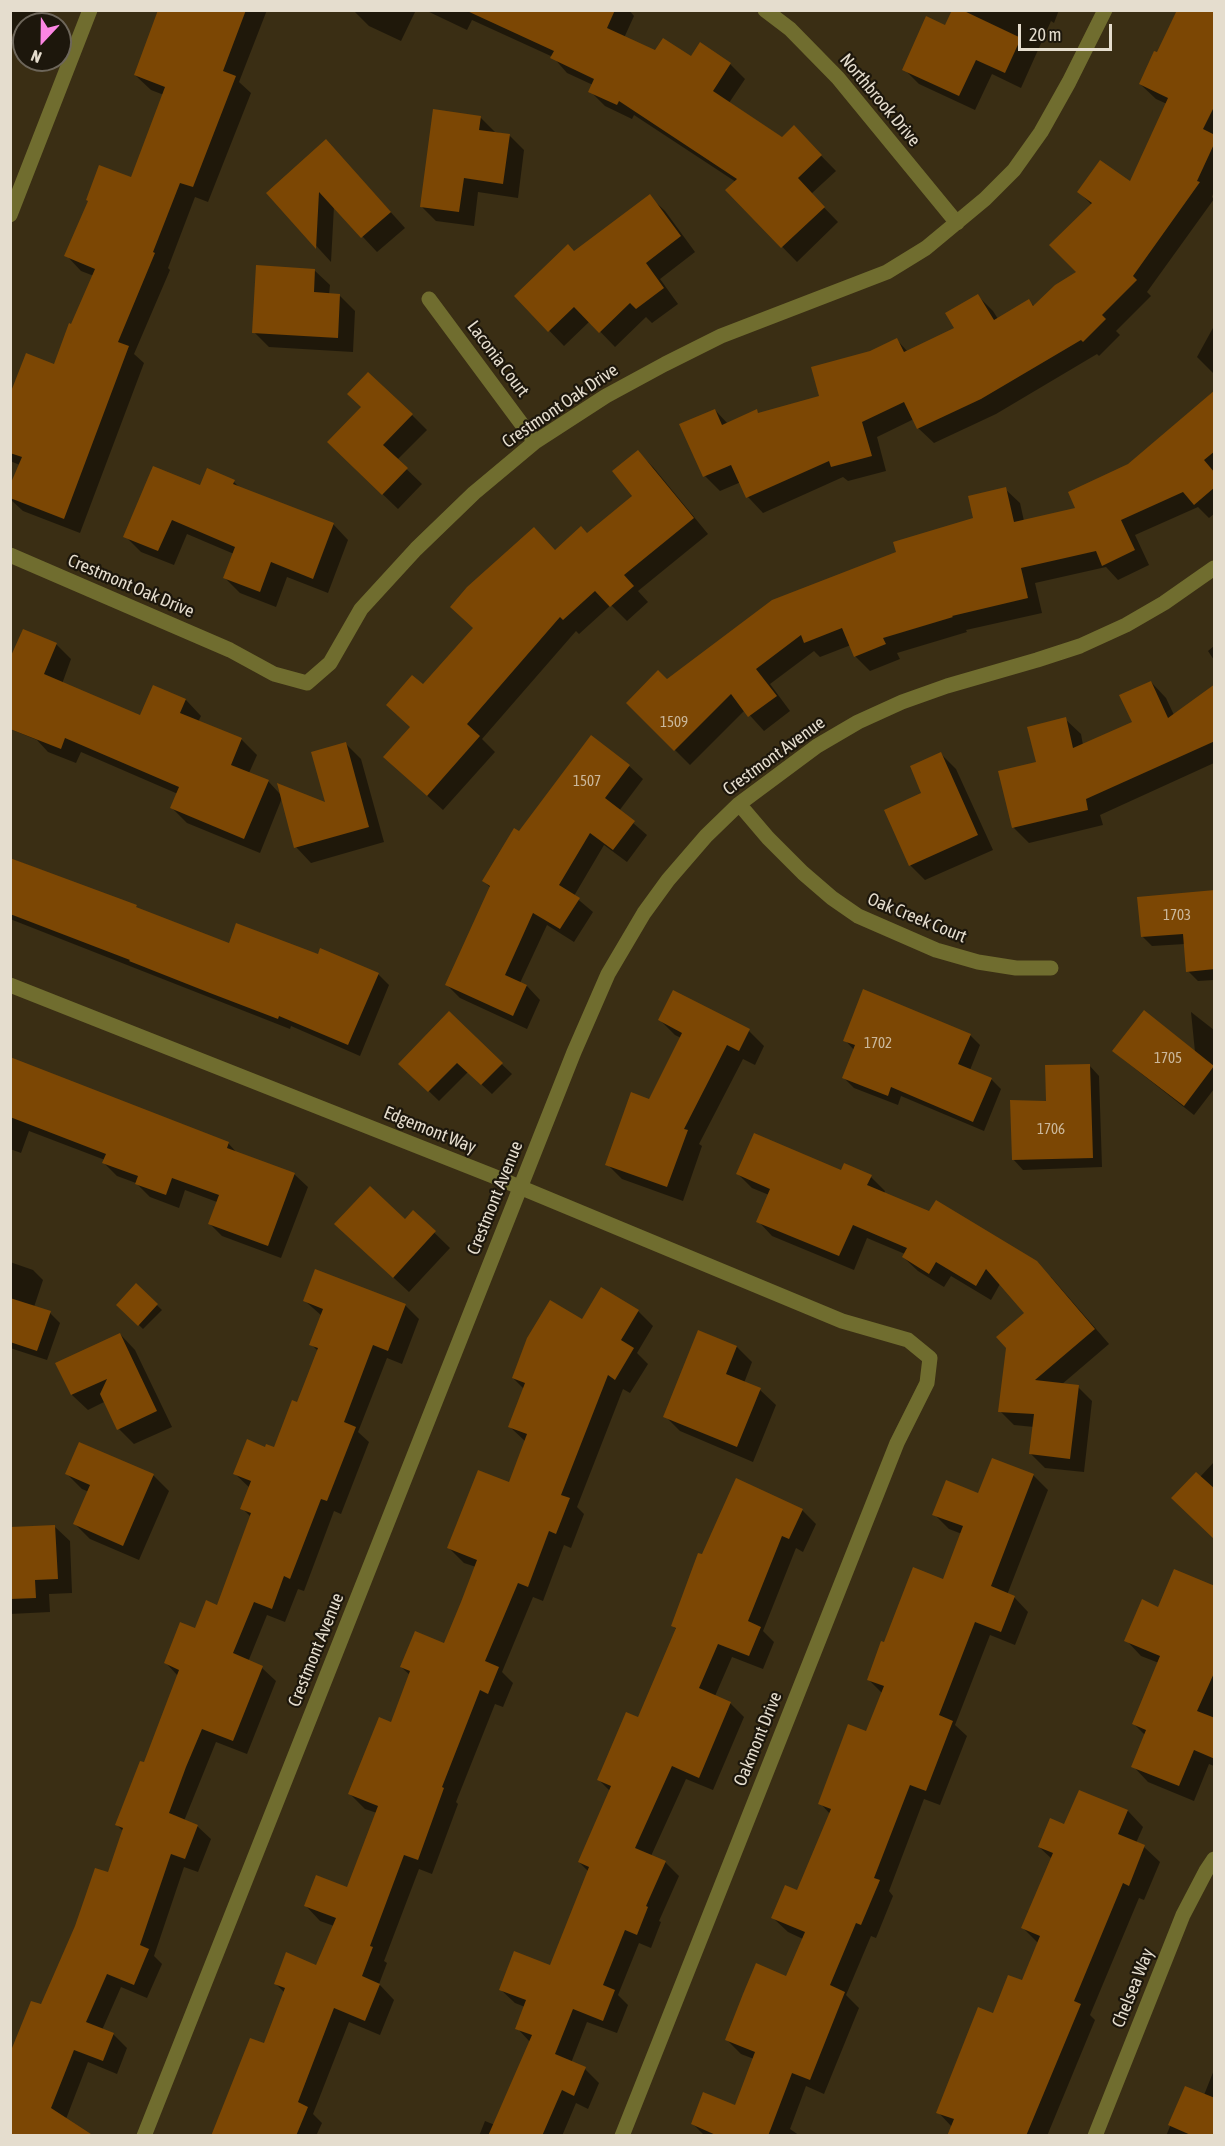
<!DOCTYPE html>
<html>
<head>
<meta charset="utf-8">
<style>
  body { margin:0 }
  #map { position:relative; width:1225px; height:2146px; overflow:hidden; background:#3a2e14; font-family:"Asap Condensed",sans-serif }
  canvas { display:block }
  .frame { position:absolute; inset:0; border:12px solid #e5ddce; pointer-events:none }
  .north { position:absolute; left:12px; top:12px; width:60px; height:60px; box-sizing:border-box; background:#1d170c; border:2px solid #6d665a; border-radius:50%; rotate:202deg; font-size:16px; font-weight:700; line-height:24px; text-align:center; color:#e5ddce }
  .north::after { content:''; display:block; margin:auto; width:21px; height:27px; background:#fc86e4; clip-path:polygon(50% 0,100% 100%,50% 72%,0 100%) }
  .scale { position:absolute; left:1018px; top:24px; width:94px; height:27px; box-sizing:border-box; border:3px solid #e5ddce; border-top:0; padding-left:8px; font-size:18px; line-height:21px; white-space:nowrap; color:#e5ddce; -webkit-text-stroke:4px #1d170c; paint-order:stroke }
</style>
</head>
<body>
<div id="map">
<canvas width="1225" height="2146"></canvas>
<div class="frame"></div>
<div class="north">N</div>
<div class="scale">20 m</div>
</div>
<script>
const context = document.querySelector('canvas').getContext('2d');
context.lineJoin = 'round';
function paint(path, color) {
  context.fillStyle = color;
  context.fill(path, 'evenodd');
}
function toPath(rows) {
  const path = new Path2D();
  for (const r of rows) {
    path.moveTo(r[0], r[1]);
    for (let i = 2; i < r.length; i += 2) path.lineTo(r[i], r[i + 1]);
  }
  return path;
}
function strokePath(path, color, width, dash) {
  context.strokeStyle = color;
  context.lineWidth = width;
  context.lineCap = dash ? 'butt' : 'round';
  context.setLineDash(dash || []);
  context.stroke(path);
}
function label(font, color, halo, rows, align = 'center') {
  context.font = font + ' "Asap Condensed",sans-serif';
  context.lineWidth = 4.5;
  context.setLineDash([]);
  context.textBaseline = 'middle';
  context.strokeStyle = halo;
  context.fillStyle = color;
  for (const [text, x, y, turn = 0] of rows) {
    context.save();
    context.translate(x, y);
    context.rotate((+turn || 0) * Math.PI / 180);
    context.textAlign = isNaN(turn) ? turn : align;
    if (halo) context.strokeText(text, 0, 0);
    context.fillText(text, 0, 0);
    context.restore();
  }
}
paint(toPath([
  [10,10,43,10,37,24,24,24,24,38,10,33],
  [159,10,267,10,239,82,251,93,208,202,195,197,168,268,170,270,134,354,144,363,80,533,23,511,10,499,10,489,20,465,10,461,10,398,55,366,94,276,81,271,66,255,132,179,164,95,151,90,135,75],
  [416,10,401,41,369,26,354,11],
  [425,10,629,10,634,16,624,38,656,52,692,58,701,45,730,64,745,79,729,103,782,139,794,128,836,171,811,194,838,222,797,262,727,190,736,182,634,115,632,119,605,106,590,91,593,85,567,73,553,57,472,20,467,30],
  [953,10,1059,10,1054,23,1051,21,1021,88,992,74,975,110,919,84,904,69,946,27],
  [1214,10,1214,191,1212,197,1214,199,1147,292,1151,296,1116,331,1120,335,1099,356,1097,354,996,414,934,443,918,428,914,419,877,437,886,471,848,481,843,477,763,513,748,497,741,482,720,491,705,476,715,410,728,424,756,411,759,414,821,398,870,353,897,340,908,352,956,329,978,296,993,311,998,319,1029,301,1035,307,1078,273,1092,205,1079,192,1131,184,1167,104,1156,99,1140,84,1158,54],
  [480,117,495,132,509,135,524,150,518,198,478,192,474,226,436,221,421,206],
  [341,157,405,228,377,252,334,206,331,262,268,193],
  [649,196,665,211,695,252,660,279,678,304,652,323,646,317,615,347,590,321,564,346,516,296],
  [314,270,330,285,329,295,339,295,355,311,353,352,269,347,254,332],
  [1214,326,1214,374,1197,357],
  [1214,392,1214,514,1209,518,1198,507,1135,535,1149,565,1118,580,1106,567,1035,583,1042,613,966,630,967,632,897,653,900,659,870,671,855,656,851,645,820,657,814,651,770,684,790,711,764,731,745,710,690,765,628,703,897,552,975,519,1005,489,1020,503,1024,521,1078,509],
  [412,415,427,430,397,460,422,484,398,509,344,457],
  [638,452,653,467,708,534,638,591,648,602,627,621,611,605,579,634,576,631,482,739,495,752,443,810,401,772,423,686,555,551,587,535,634,497],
  [234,482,241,489,333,524,348,540,328,593,287,577,276,607,240,593,225,578,234,554,187,534,174,565,141,552,125,536,200,487],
  [56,644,71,659,62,684,140,717,153,687,186,700,201,716,198,722,241,739,257,755,249,773,268,781,281,795,327,805,346,744,361,759,384,842,311,863,296,847,282,798,260,853,187,823,172,808,178,794,81,752,76,763,48,752,37,740,10,729],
  [1214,646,1214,660,1208,651],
  [1151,682,1166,698,1174,715,1214,686,1214,763,1100,815,1103,825,1029,843,1014,828,1038,764,1065,719,1081,734,1083,745,1134,723],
  [941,754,956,769,993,850,925,880,910,865,923,794],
  [629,766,643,779,619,811,647,835,627,862,604,845,574,896,593,912,574,942,547,925,520,983,527,986,540,1000,527,1029,460,998,447,985,491,888,483,881,520,833],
  [10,858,230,945,319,956,378,974,389,985,360,1056,291,1026,290,1029,10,919],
  [1214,892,1214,980,1198,981,1188,971,1185,944,1152,946,1142,936],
  [1191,1012,1214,1030,1214,1089,1194,1115,1124,1060,1114,1050,1195,1052],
  [449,1014,512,1074,492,1094,468,1072,439,1101,401,1064],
  [660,1020,749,1031,764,1046,755,1065,743,1059,699,1144,702,1146,683,1201,622,1179,607,1164,649,1100,681,1038,675,1035],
  [970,1035,980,1045,970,1070,991,1079,1001,1089,984,1131,901,1096,898,1105,854,1088,844,1078,854,1050,845,1040],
  [10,1059,228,1143,238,1154,294,1174,308,1187,281,1258,222,1236,209,1223,217,1202,185,1190,179,1208,150,1197,136,1183,117,1176,104,1163,105,1160,29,1131,21,1153,10,1149],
  [1089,1065,1099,1076,1102,1167,1023,1170,1013,1159,1048,1102],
  [842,1172,871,1177,885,1191,884,1194,1051,1277,1109,1344,1061,1385,1078,1387,1092,1401,1084,1472,1045,1468,1031,1454,1034,1427,1014,1425,1000,1411,1026,1313,1000,1284,991,1300,951,1276,944,1287,918,1271,903,1257,905,1254,867,1238,854,1270,772,1236,758,1221,769,1195,752,1188,738,1174],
  [413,1212,450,1248,409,1292,352,1239,405,1221],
  [10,1262,33,1270,43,1280,34,1307,50,1313,60,1323,47,1360,10,1348],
  [136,1285,162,1310,143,1329,118,1305],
  [305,1301,405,1305,419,1319,402,1364,387,1358,358,1432,369,1442,341,1514,334,1511,304,1591,298,1589,285,1622,267,1615,248,1662,262,1668,276,1681,247,1754,216,1742,184,1821,197,1826,211,1839,198,1872,184,1867,154,1956,162,1964,147,1998,121,1987,102,2030,113,2034,127,2048,117,2074,88,2062,66,2119,10,2136,42,2006,109,1874,123,1831,117,1825,145,1764,178,1676,166,1663,218,1607,251,1517,242,1508,250,1488,235,1474,266,1448,275,1449,298,1404,318,1351,311,1344,322,1316],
  [638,1311,653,1326,637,1353,648,1364,630,1393,623,1389,577,1507,584,1514,571,1548,564,1545,543,1601,533,1597,502,1672,513,1683,503,1707,495,1704,456,1802,458,1804,432,1874,419,1869,384,1961,387,1963,379,1984,394,2000,380,2035,349,2022,313,2114,322,2123,316,2136,213,2136,265,2045,285,1993,275,1983,317,1967,334,1926,320,1921,306,1906,348,1889,377,1813,365,1809,350,1794,392,1724,410,1675,401,1667,445,1645,476,1567,464,1563,449,1548,510,1484,526,1442,510,1427,524,1389,513,1378,582,1321],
  [699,1331,737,1347,752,1362,744,1383,760,1390,776,1405,753,1462,680,1431,665,1416],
  [120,1334,135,1350,172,1427,134,1444,119,1429,104,1402,88,1410,72,1395,57,1364],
  [80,1444,154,1476,169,1491,139,1560,90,1539,75,1524,89,1492,82,1489,67,1474],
  [1214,1462,1214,1538,1200,1477],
  [1033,1475,1048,1490,1007,1595,1014,1597,1028,1612,1015,1645,990,1635,955,1725,967,1736,940,1805,924,1799,889,1891,893,1896,876,1938,871,1936,846,1995,859,2008,824,2094,806,2086,790,2129,800,2136,705,2136,692,2123,735,2107,754,2059,741,2054,727,2040,787,1978,803,1939,788,1932,773,1918,797,1892,830,1814,820,1803,867,1733,882,1693,868,1679,884,1644,944,1581,962,1534,949,1529,934,1514,979,1495],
  [802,1510,816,1524,803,1552,796,1548,763,1631,774,1642,763,1669,732,1657,715,1696,730,1703,744,1717,713,1790,686,1779,651,1856,665,1862,679,1876,659,1921,661,1922,651,1948,639,1943,618,1995,628,2005,617,2033,587,2022,571,2063,585,2069,599,2083,588,2109,576,2103,562,2136,479,2136,485,2121,495,2125,530,2042,517,2028,525,2007,515,2003,501,1990,551,1967,589,1872,579,1862,610,1791,599,1780,638,1719,677,1630,672,1625],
  [55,1527,70,1541,72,1593,49,1594,50,1612,10,1614,10,1528],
  [1214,1588,1214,1766,1209,1764,1194,1801,1148,1782,1133,1766,1146,1736,1134,1724,1159,1663,1141,1656,1126,1640,1159,1609],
  [1079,1791,1128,1811,1143,1827,1136,1843,1144,1847,1160,1862,1144,1900,1139,1898,1090,2015,1095,2020,1047,2136,949,2136,952,2127,938,2112,994,2015,1023,1982,1039,1944,1023,1928,1052,1859,1039,1847,1065,1826],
  [1214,2070,1214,2136,1166,2136,1186,2088,1204,2095]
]), '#0007');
paint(toPath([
  [158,10,246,10,223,71,236,76,193,187,180,183,153,252,155,253,118,342,129,346,64,519,10,498,10,485,22,457,10,453,10,394,26,353,54,364,69,323,71,324,95,269,64,256,88,201,86,200,99,165,131,177,165,87,134,75],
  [465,10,615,10,607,28,655,50,663,38,691,56,700,42,731,63,713,91,782,137,794,125,822,155,798,178,825,207,781,248,725,190,737,179,619,101,617,105,588,92,594,79,550,58,554,51],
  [952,10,962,10,1021,38,1005,73,976,60,959,96,902,70,926,16,945,25],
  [1177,10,1215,10,1215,105,1203,129,1215,135,1215,142,1197,181,1200,182,1133,276,1137,280,1102,315,1106,319,1083,342,1081,340,981,399,917,429,904,402,862,422,872,456,831,467,829,461,746,498,731,465,703,477,679,424,715,409,722,425,757,409,758,413,819,396,811,367,870,351,897,338,904,352,954,328,945,313,978,294,994,320,1029,299,1033,306,1055,285,1076,272,1049,245,1092,203,1077,192,1100,160,1130,181,1168,98,1139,84,1154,51,1157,52],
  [433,109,481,116,479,130,510,134,503,184,464,178,459,212,420,207],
  [326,139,391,212,361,238,319,192,316,249,266,193],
  [650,194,681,236,646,263,664,288,636,309,630,303,599,333,574,307,548,332,514,296,568,244,574,251],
  [256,265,315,269,314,292,340,294,338,338,252,333],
  [368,372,413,414,383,445,408,468,382,495,327,442,361,407,347,394],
  [1215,390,1215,451,1204,460,1215,473,1215,487,1194,505,1183,492,1121,520,1135,550,1102,566,1096,551,1021,568,1028,598,952,616,953,617,883,638,886,644,854,657,842,628,804,643,801,635,756,669,777,696,748,717,731,694,674,751,626,703,658,670,667,679,772,600,896,552,893,542,973,518,968,496,1006,487,1014,522,1075,508,1068,492,1128,464],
  [638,450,694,518,624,575,634,586,610,607,595,591,563,620,560,617,467,724,480,736,427,796,383,757,410,727,386,705,412,675,423,684,473,628,450,607,467,587,534,527,555,550,581,526,587,533,632,496,612,471],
  [153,466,200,485,207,468,235,480,233,484,334,523,313,579,271,562,260,592,223,578,235,547,172,520,158,551,123,537],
  [23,629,57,643,44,674,140,715,153,685,186,699,180,713,242,738,231,765,269,780,244,839,170,808,179,787,65,738,61,749,10,729,10,658],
  [1151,681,1168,718,1215,684,1215,741,1086,799,1088,810,1012,828,998,771,1036,762,1027,727,1066,717,1073,748,1132,722,1119,695],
  [591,735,630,765,605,798,635,821,613,850,590,833,559,885,580,898,560,929,533,913,505,975,527,985,513,1016,445,985,490,886,482,881,514,828,519,831],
  [346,742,369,827,294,848,277,783,325,802,311,752],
  [941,752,978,835,909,866,884,810,921,793,910,766],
  [10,858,137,905,136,907,229,943,236,923,318,954,320,948,379,973,348,1045,279,1016,278,1019,210,993,129,961,130,960,10,914],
  [1215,890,1215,969,1186,972,1183,934,1141,937,1137,897],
  [863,989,971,1034,958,1064,992,1078,973,1122,891,1087,888,1096,842,1078,855,1045,843,1041],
  [673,990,750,1029,739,1051,727,1045,684,1129,688,1130,667,1187,605,1165,631,1092,649,1099,682,1033,658,1020],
  [1144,1010,1214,1066,1184,1106,1112,1051],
  [449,1011,503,1063,481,1085,457,1063,428,1092,398,1064],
  [10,1057,229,1142,227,1148,295,1173,268,1246,208,1224,219,1195,172,1178,166,1195,135,1184,138,1176,102,1163,106,1154,10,1117],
  [1090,1064,1093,1158,1012,1160,1010,1100,1046,1101,1045,1065],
  [754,1133,841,1170,844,1163,872,1175,867,1185,929,1211,936,1200,1037,1261,1095,1329,1035,1380,1079,1385,1070,1459,1029,1454,1034,1414,998,1412,1006,1348,996,1337,1024,1313,986,1269,976,1286,936,1262,929,1274,902,1257,907,1248,853,1225,839,1256,756,1222,770,1189,736,1174],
  [370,1186,405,1219,413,1210,436,1231,393,1278,334,1224],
  [315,1269,406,1304,388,1351,373,1345,344,1422,356,1427,327,1501,321,1499,290,1579,284,1576,272,1609,254,1602,233,1653,263,1666,233,1741,202,1729,186,1767,169,1813,198,1825,185,1859,171,1854,140,1945,149,1949,134,1985,107,1974,86,2022,114,2033,103,2061,74,2050,51,2108,94,2136,10,2136,10,2053,31,2001,41,2004,75,1926,95,1868,108,1872,123,1828,115,1825,140,1761,144,1762,179,1670,164,1663,180,1622,195,1628,206,1600,217,1605,251,1513,240,1509,251,1481,233,1474,247,1439,265,1447,266,1444,274,1447,292,1400,297,1402,318,1348,309,1345,323,1309,303,1301],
  [136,1283,158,1304,138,1326,116,1305],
  [601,1287,639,1310,621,1340,634,1348,615,1380,608,1375,561,1495,570,1498,556,1534,549,1531,528,1587,518,1583,485,1661,499,1667,488,1694,480,1690,442,1787,444,1788,418,1860,404,1855,370,1946,373,1947,362,1976,380,1984,365,2021,334,2008,298,2102,308,2107,296,2136,211,2136,250,2038,264,2043,285,1988,274,1984,286,1952,316,1965,336,1918,304,1906,316,1875,347,1887,378,1806,348,1794,379,1717,391,1722,410,1671,400,1667,415,1631,444,1643,461,1602,477,1560,447,1548,478,1470,509,1482,527,1434,508,1427,525,1383,512,1378,527,1338,550,1300,582,1319],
  [10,1298,51,1311,37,1351,10,1342],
  [698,1330,737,1346,726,1374,761,1388,737,1447,663,1417],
  [120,1333,157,1411,117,1430,100,1394,107,1379,71,1395,55,1363],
  [79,1442,154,1474,123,1546,73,1524,90,1485,65,1474],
  [992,1458,1034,1474,991,1586,1015,1596,1001,1632,975,1622,939,1715,953,1721,926,1791,910,1785,874,1878,880,1880,861,1925,856,1923,830,1985,845,1992,810,2080,792,2073,768,2136,718,2136,691,2124,703,2092,735,2105,755,2052,725,2040,743,1994,756,1963,786,1976,805,1932,771,1918,785,1885,797,1890,831,1809,818,1804,848,1724,866,1731,884,1686,867,1680,881,1641,884,1642,913,1567,943,1579,963,1526,932,1515,946,1480,978,1493],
  [1196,1472,1215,1489,1215,1540,1171,1498],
  [736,1478,803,1509,789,1539,782,1536,748,1621,761,1627,749,1656,718,1644,699,1688,731,1702,699,1778,672,1766,635,1848,666,1861,646,1906,648,1907,637,1935,625,1930,603,1985,615,1990,603,2021,573,2009,555,2054,586,2067,574,2096,562,2090,542,2136,488,2136,532,2035,515,2029,526,2000,499,1990,514,1951,550,1965,589,1867,578,1862,611,1786,597,1780,626,1712,638,1717,676,1628,671,1626,698,1553,702,1554],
  [55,1525,58,1579,35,1580,36,1598,10,1599,10,1527],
  [1174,1569,1215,1586,1215,1671,1197,1711,1215,1718,1215,1759,1194,1750,1179,1786,1131,1767,1146,1730,1132,1724,1160,1656,1124,1641,1142,1599,1158,1607],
  [1079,1790,1128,1810,1118,1834,1145,1845,1129,1886,1123,1883,1074,2001,1081,2004,1026,2136,947,2136,954,2119,936,2113,978,2007,993,2013,1008,1975,1022,1980,1040,1936,1021,1928,1053,1853,1038,1847,1050,1818,1064,1824],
  [1185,2086,1215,2098,1215,2136,1193,2136,1168,2125]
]), '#7c4704');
strokePath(toPath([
  [765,10,790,29,838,78,957,223],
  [10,215,90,10],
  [429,299,535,442],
  [10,555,230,650,274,674,307,683,330,663,361,609,416,549,474,493,535,442,606,396,665,364,721,336,887,272,926,248,985,199,1014,170,1041,132,1069,82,1105,10],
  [739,804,768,838,803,873,832,898,858,916,936,950,978,962,1016,968,1051,968],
  [10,985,493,1176,842,1321,908,1340,930,1358,927,1383,897,1443,622,2136],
  [144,2136,574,1052,608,974,644,913,668,880,706,836,739,804,817,746,858,722,902,702,947,686,1037,660,1080,646,1126,625,1164,603,1214,568],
  [1095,2136,1183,1915,1206,1871,1214,1859]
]), '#706d2f', 15);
label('15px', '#cbb89c', null, [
  ["1509",674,722],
  ["1507",587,781],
  ["1703",1177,915],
  ["1702",878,1043],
  ["1705",1168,1058],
  ["1706",1051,1129]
]);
label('18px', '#e5ddce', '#1d170c', [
  ["Northbrook Drive",880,100,50],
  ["Laconia Court",498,359,53],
  ["Crestmont Oak Drive",560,406,-34],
  ["Crestmont Oak Drive",131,586,23],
  ["Crestmont Avenue",774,756,-36],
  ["Oak Creek Court",917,918,22],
  ["Edgemont Way",430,1130,22],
  ["Crestmont Avenue",495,1198,-68],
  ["Crestmont Avenue",316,1650,-68],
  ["Oakmont Drive",758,1739,-68],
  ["Chelsea Way",1133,1988,-68]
]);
</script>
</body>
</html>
